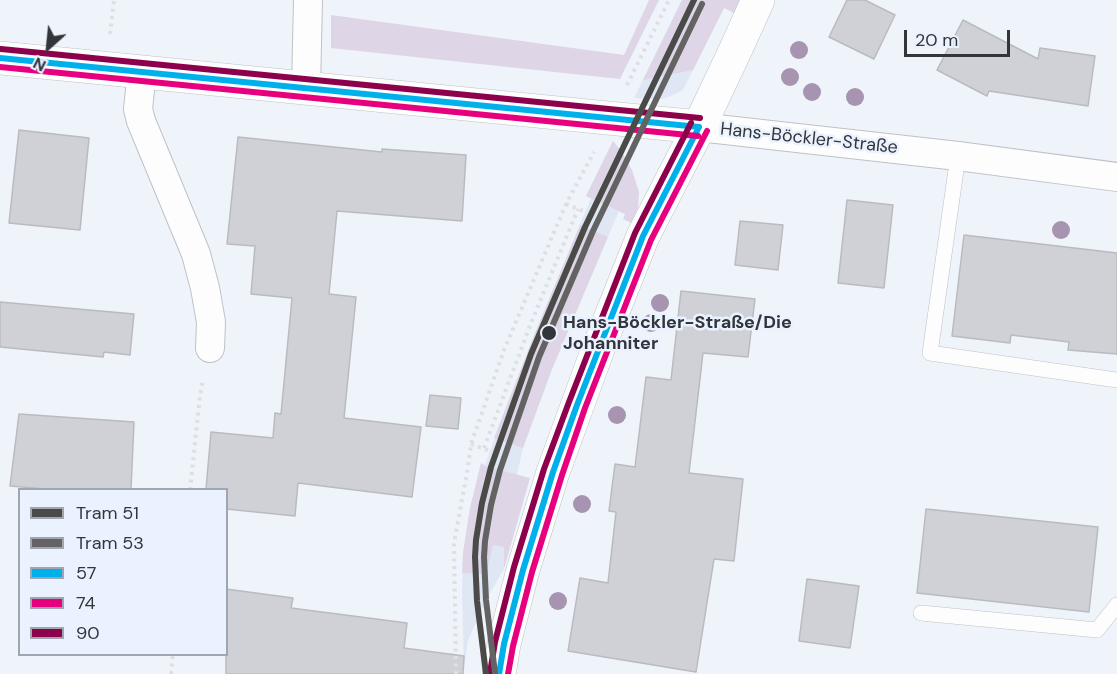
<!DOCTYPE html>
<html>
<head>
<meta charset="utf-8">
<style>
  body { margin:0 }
  #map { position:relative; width:1117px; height:674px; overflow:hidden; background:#eff3fa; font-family:"DM Sans",sans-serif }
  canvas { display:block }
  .legend { position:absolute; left:18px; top:488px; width:210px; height:168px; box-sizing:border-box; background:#eaf2ff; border:2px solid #a0a6b0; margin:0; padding:8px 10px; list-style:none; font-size:18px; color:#32353a }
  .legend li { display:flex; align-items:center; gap:12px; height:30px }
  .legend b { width:30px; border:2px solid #a0a6b0 }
  .north { position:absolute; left:18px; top:18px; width:60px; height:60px; -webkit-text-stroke:4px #eaf2ff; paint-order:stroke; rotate:207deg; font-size:16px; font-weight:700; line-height:24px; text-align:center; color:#32353a }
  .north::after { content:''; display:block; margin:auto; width:21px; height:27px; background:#32353a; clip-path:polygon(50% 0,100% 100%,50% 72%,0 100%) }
  .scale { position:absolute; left:904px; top:30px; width:106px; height:27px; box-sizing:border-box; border:3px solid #32353a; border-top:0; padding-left:8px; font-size:18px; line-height:21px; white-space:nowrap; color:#32353a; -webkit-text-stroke:4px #eaf2ff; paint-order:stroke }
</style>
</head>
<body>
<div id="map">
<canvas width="1117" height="674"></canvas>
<ul class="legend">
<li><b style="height:8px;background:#4a4a49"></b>Tram 51</li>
<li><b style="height:8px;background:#646363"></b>Tram 53</li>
<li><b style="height:8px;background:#00b0eb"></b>57</li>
<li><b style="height:8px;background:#e6007e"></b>74</li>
<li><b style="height:8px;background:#8d004c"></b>90</li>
</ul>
<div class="north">N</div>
<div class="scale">20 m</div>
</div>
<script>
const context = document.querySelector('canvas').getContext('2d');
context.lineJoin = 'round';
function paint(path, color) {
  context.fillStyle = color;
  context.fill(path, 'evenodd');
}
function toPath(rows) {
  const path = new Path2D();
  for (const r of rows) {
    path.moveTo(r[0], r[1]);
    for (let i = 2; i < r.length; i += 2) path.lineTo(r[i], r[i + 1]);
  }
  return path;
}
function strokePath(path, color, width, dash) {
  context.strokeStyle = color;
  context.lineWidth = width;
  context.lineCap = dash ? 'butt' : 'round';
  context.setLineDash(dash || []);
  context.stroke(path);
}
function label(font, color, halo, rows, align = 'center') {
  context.font = font + ' "DM Sans",sans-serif';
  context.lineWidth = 5;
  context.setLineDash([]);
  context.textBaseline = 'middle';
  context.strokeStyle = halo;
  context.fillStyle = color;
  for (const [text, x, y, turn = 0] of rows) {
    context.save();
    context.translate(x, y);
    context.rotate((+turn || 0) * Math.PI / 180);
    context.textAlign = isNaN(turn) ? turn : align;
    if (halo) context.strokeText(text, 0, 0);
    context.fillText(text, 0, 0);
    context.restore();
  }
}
paint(toPath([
  [682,0,728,0,683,90,671,96,662,99,649,99,634,98],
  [613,141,621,151,632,170,625,214,619,211,600,255,552,369,523,448,517,474,519,475,504,546,504,569,490,593,468,640,464,670,462,591,463,553,470,508,481,463,485,465,490,451,535,333,591,198,586,196]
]), '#dfe7f5');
paint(toPath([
  [649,0,659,0,620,79,331,48,331,15,624,55],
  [682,0,744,0,736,14,724,8,693,70,643,80],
  [613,141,621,151,632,170,639,192,638,208,631,223,623,219,625,214,586,196],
  [580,225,608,237,552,369,523,448,494,438,535,333],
  [481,463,485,466,530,478,504,569,504,547,493,545,486,574,462,573,463,553,470,508]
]), '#ded5e6');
const building = toPath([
  [847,0,865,0,895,15,874,59,829,37,847,0],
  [963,20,1038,59,1040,48,1095,56,1088,106,989,91,987,96,937,70,963,20],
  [19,130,89,138,80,230,9,223,19,130],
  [238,137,382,152,382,149,466,155,462,221,337,211,329,294,356,297,344,418,421,427,412,497,298,483,295,516,226,509,226,489,206,489,211,432,273,438,275,413,281,414,292,298,251,294,255,246,227,244,238,137],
  [847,200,893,205,884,288,838,283,847,200],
  [740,221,783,225,778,270,735,265,740,221],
  [964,235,1117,253,1117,354,1068,350,1069,342,1011,335,1010,343,952,336,964,235],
  [681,291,755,299,748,357,703,353,689,473,743,479,734,561,714,559,696,672,568,651,580,578,608,583,616,512,609,511,615,464,635,467,646,377,671,380,681,291],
  [0,302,134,314,130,355,104,352,103,357,0,347,0,302],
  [430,395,461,398,458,429,426,426,430,395],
  [19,414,134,422,131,489,46,489,10,486,19,414],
  [926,509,1098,527,1089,612,917,593,926,509],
  [807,579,859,586,850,648,799,641,807,579],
  [226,589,293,598,291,608,407,623,404,648,464,656,463,674,226,674,226,589]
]);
paint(building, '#d0d1d7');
strokePath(building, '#babbc1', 1.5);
const service = toPath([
  [958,156,930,353,1117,380],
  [921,613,1097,630,1117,605]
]);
const minor = toPath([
  [142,71,138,109,141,121,196,254,205,288,211,322,210,348],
  [306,88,308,0],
  [699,127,958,156,1117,177]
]);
const tertiary = toPath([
  [0,58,699,127],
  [499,674,504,644,523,570,553,472,598,349,643,236,699,127,735,51,758,0]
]);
strokePath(service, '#bec2c7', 16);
strokePath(minor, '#bec2c7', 30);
strokePath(tertiary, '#bec2c7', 34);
strokePath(toPath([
  [110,34,114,0],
  [627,85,669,0],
  [566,204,586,212],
  [471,444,490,451],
  [484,448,531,323,578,209],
  [190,490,200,396,203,380],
  [171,674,173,654],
  [456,674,454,543,468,467,471,444,504,350,566,204,594,152]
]), '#dedfe2', 4, [3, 4.5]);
strokePath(service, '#fdfdfe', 15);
strokePath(minor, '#fdfdfe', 28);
strokePath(tertiary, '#fdfdfe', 33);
strokePath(toPath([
  [0,58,699,127],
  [499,674,504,644,523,570,553,472,577,405,643,236,699,127]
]), '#00b0eb', 6);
strokePath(toPath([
  [0,67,698,136],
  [508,674,513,646,532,572,562,475,585,408,651,240,707,131]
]), '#e6007e', 6);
strokePath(toPath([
  [1,49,700,118],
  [490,673,495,642,514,567,544,469,569,402,635,233,691,123]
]), '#8d004c', 6);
strokePath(toPath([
  [486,674,477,601,475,557,476,540,482,503,491,467,531,354,585,227,694,0]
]), '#4a4a49', 6);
strokePath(toPath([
  [495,673,486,600,484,557,485,541,491,505,500,470,539,357,593,231,702,4]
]), '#646363', 6);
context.fillStyle = '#a694b0';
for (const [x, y] of [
  [799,50],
  [790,77],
  [812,92],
  [855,97],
  [1061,230],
  [660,303],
  [651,323],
  [617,415],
  [582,504],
  [558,601]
]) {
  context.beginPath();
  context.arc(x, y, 9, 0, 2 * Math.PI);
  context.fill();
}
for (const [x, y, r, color] of [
  [549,333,8,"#32353a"]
]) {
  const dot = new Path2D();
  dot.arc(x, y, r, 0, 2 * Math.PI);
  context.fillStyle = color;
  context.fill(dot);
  strokePath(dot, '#eaf2ff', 2);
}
label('18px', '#32353a', '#eaf2ff', [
  ["Hans-Böckler-Straße",809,139,6]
]);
label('bold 18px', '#32353a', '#eaf2ff', [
  ["Hans-Böckler-Straße/Die",563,323],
  ["Johanniter",563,344]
], 'left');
</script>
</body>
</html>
